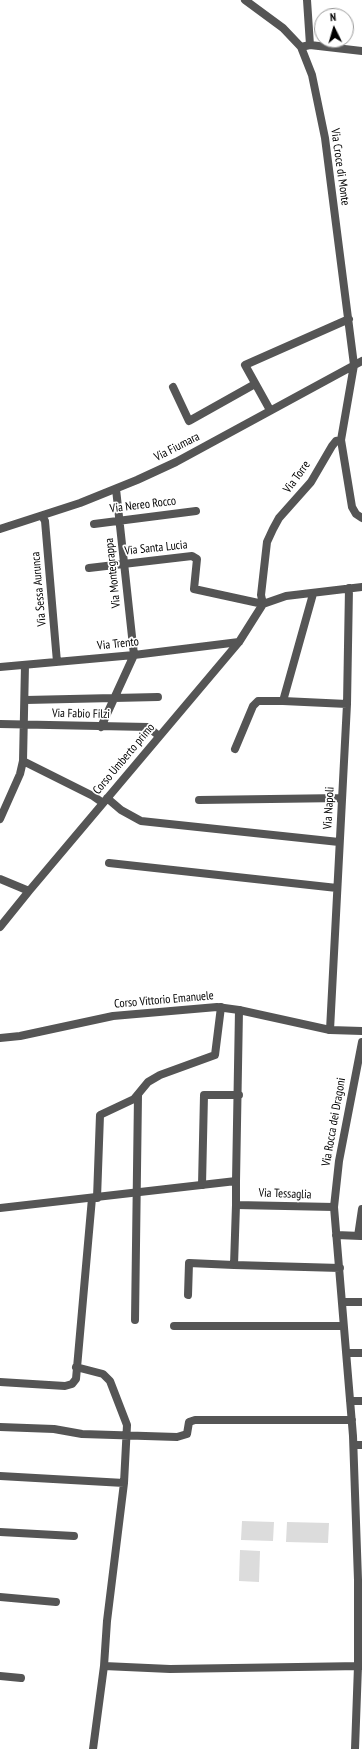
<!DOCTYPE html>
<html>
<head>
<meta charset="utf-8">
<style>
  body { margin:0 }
  #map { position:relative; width:362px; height:1749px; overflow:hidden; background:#fff; font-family:"PT Sans Narrow",sans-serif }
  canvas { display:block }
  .north { position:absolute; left:314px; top:8px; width:40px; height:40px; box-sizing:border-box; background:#fff; border:1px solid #999; border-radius:50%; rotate:355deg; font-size:11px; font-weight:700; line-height:16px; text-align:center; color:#000 }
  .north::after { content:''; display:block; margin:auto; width:14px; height:18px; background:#000; clip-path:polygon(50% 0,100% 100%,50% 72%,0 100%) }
</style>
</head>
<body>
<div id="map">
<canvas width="362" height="1749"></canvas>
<div class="north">N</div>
</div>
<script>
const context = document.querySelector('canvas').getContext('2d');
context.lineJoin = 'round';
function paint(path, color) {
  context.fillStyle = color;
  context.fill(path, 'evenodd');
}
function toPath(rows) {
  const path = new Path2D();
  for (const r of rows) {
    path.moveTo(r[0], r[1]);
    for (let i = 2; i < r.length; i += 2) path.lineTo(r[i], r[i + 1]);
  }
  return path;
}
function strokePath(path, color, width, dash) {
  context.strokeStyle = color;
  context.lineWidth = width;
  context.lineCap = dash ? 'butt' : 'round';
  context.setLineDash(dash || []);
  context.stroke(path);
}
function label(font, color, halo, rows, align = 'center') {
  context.font = font + ' "PT Sans Narrow",sans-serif';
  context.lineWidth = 3.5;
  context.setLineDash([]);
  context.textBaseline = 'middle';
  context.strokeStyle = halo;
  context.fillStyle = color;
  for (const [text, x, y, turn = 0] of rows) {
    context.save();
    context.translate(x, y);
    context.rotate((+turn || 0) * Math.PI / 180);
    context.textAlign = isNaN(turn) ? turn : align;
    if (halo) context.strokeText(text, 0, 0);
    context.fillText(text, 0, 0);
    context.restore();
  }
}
paint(toPath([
  [242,1521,274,1522,273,1541,241,1540],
  [287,1522,329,1523,328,1543,286,1542],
  [240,1550,260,1551,259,1582,239,1581]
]), '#dcdcdc');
strokePath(toPath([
  [245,0,283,28,301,47,312,75,325,138,354,365,341,440,352,507,356,514,362,518],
  [310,45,362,51],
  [301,47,310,45,307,0],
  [173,387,189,421,255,384],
  [270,410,245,365,349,319],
  [42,516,45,521,57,662],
  [94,524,196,511],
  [0,529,80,503,137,480,176,462,362,361],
  [89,568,192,556,197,559,194,589,263,604],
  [313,594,283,701,347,704],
  [263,604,261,595,267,542,273,529,279,518,311,482,332,446,336,441,341,440],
  [263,604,286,596,362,587],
  [0,667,134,655,239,642],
  [26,700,158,697],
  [0,724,148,727,159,736],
  [101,727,134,655,116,489],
  [235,749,253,706,258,701,283,701],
  [23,761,93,796,103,803],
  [107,798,121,810,141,821,339,842],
  [199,800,342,798],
  [0,819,20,774,23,761,25,665],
  [109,863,337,888],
  [0,879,29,891],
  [0,927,29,891,239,642,263,604],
  [330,1030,347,704,349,588],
  [236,1181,239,1010],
  [202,1185,204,1095,239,1095],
  [97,1198,100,1115,134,1099,148,1082,160,1075,215,1055,221,1007],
  [236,1205,234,1265,340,1268],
  [334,1207,353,1436,358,1580,358,1666,355,1749],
  [336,1235,361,1236],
  [358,1236,362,1209],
  [188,1295,189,1263,234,1265],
  [342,1302,362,1302],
  [135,1320,138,1095],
  [174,1326,343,1326],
  [347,1353,362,1353],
  [76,1367,103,1374,110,1381,127,1425,124,1483,107,1621,104,1666],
  [0,1382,65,1386,72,1384,76,1379,92,1198],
  [350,1401,362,1401],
  [0,1427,54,1429,82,1434,177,1437,187,1434,189,1422,195,1420,352,1420],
  [354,1445,362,1445],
  [0,1476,124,1483],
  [0,1532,74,1536],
  [0,1597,56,1602],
  [0,1676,21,1678],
  [93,1749,104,1666,170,1669,361,1666]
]), '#555', 8);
strokePath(toPath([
  [0,1038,20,1036,113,1016,217,1007,239,1010,330,1030,362,1031],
  [0,1208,236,1181,236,1205,334,1207,339,1161,362,1042]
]), '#555', 8);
label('12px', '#000', '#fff', [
  ["Via Croce di Monte",340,167,82],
  ["Via Fiumara",177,447,-27],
  ["Via Torre",297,477,-54],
  ["Via Nereo Rocco",143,505,-7],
  ["Via Santa Lucia",156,548,-6],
  ["Via Montegrappa",113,573,-96],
  ["Via Sessa Aurunca",39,589,-95],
  ["Via Trento",118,644,-6],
  ["Via Fabio Filzi",81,714,1],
  ["Corso Umberto primo",124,759,-50],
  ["Via Napoli",329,808,-87],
  ["Corso Vittorio Emanuele",164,1000,-5],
  ["Via Rocca dei Dragoni",334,1122,-80],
  ["Via Tessaglia",285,1194,2]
]);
</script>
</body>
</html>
